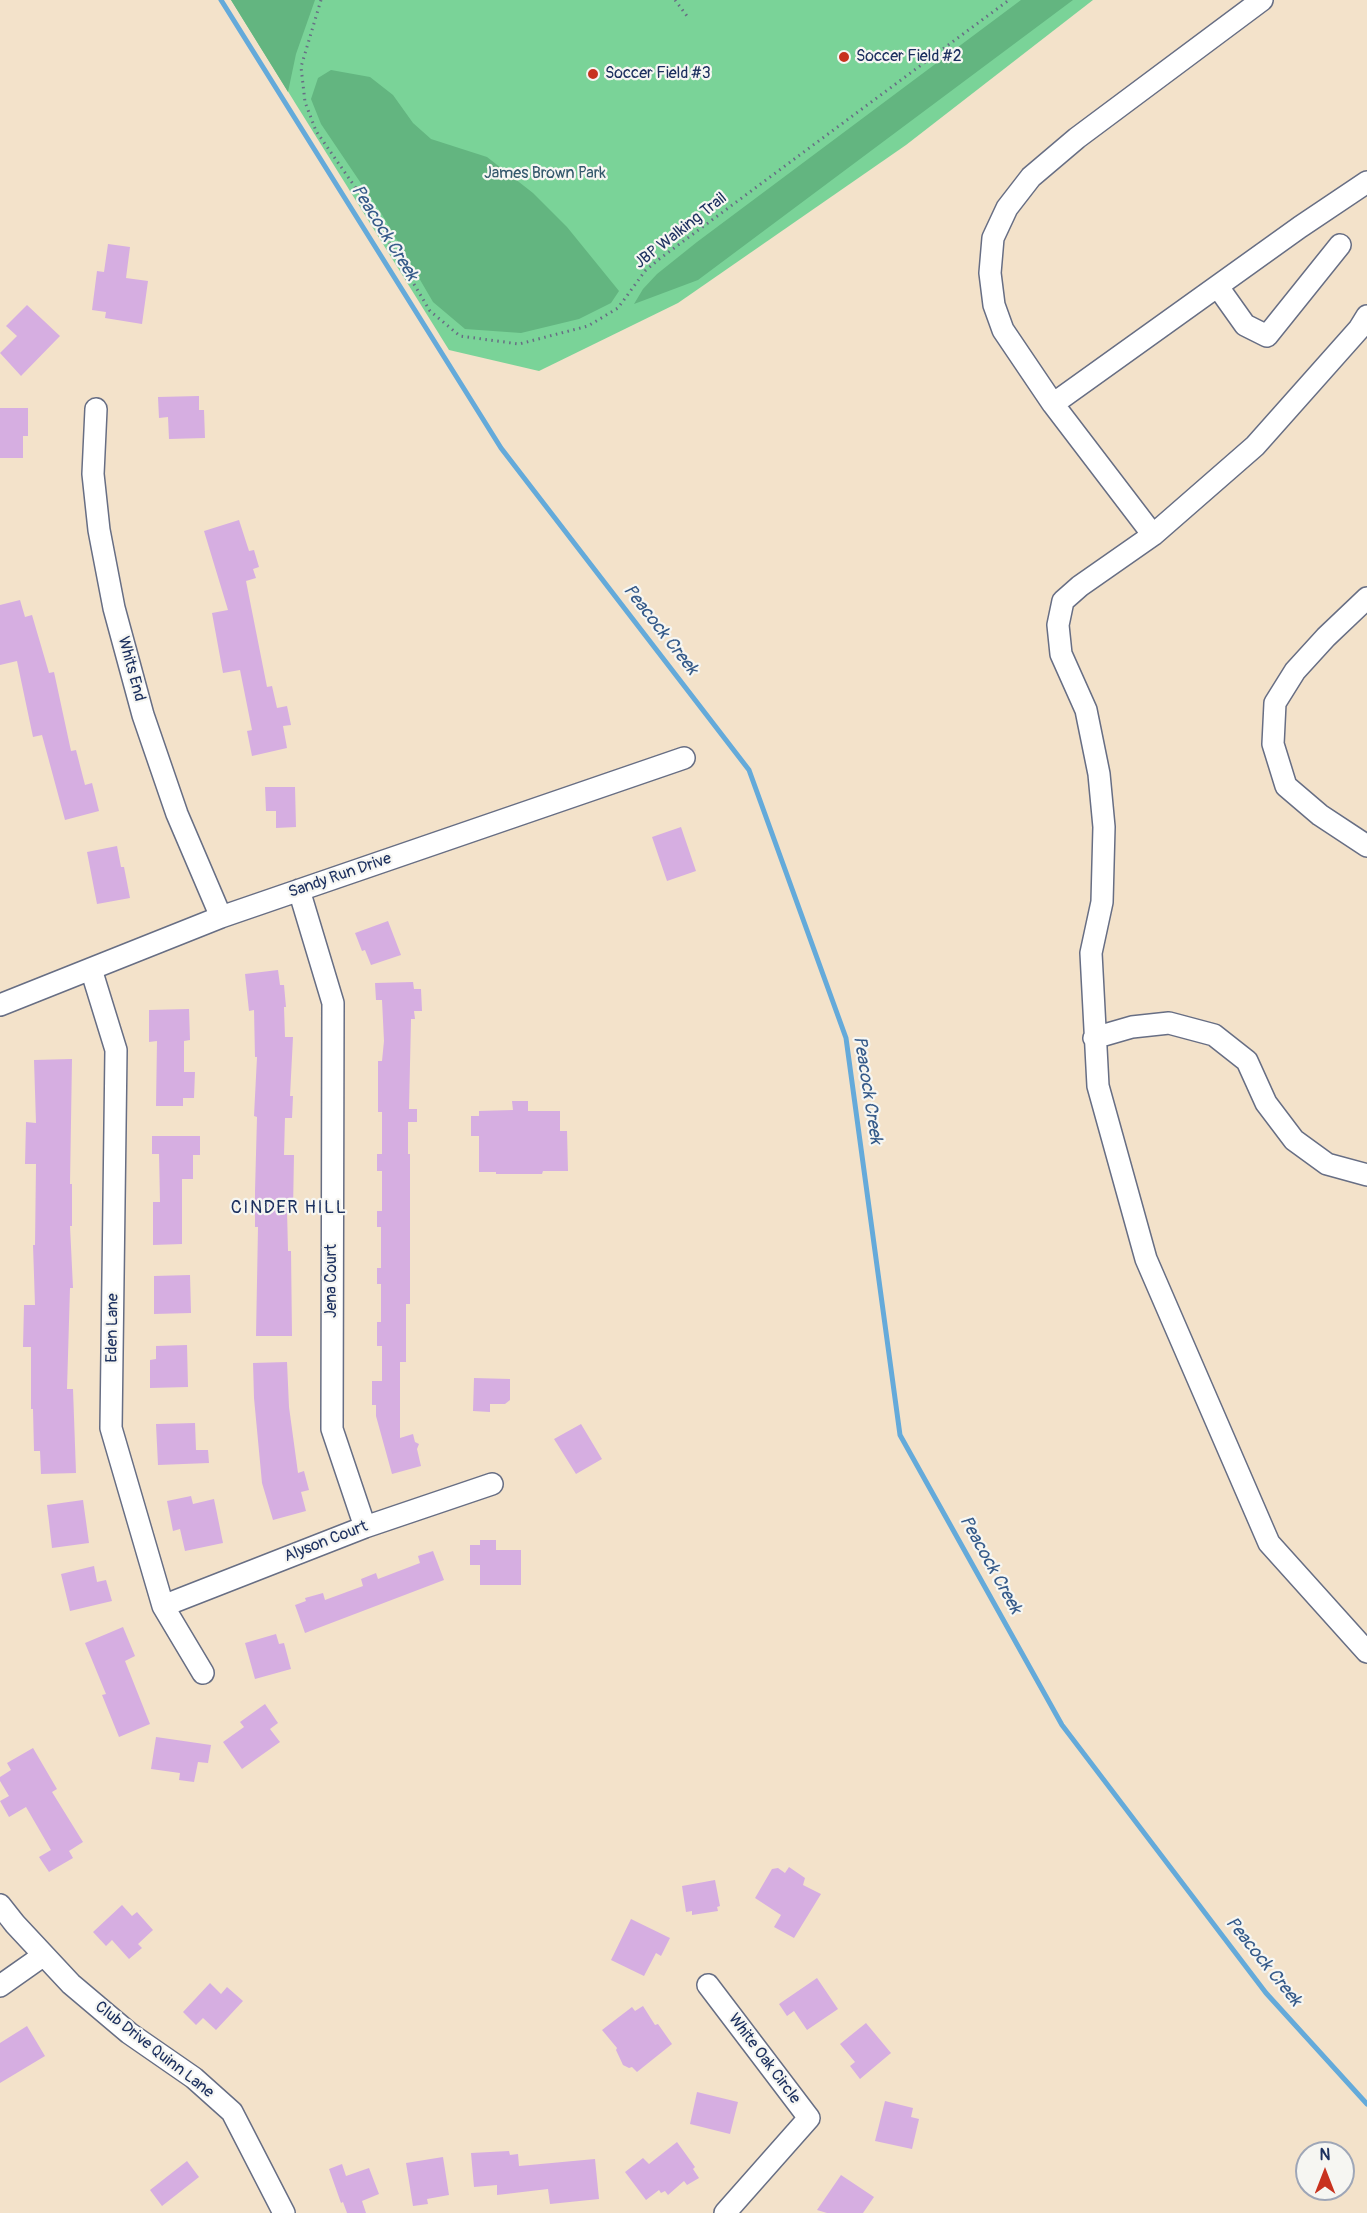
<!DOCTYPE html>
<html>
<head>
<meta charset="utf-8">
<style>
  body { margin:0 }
  #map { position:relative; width:1367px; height:2213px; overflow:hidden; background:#f3e2ca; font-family:Pangolin,sans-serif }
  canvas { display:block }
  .north { position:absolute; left:1295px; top:2141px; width:60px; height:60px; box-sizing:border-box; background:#f6f6f2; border:2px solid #9ea6b7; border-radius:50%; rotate:0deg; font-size:16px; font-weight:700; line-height:24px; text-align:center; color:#1b2f5e }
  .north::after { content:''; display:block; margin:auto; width:21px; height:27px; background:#c8321e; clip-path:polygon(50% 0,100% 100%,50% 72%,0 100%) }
</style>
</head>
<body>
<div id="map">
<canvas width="1367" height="2213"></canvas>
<div class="north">N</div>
</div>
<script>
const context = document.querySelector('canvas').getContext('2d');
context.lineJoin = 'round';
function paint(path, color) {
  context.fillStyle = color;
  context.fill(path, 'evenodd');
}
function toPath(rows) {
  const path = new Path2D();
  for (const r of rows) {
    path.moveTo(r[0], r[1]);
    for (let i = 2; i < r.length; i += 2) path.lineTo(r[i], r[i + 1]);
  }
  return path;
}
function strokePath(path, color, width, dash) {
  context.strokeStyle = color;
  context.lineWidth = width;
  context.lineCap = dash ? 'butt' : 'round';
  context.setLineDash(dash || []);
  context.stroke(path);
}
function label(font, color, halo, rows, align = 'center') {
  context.font = font + ' Pangolin,sans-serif';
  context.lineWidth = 4.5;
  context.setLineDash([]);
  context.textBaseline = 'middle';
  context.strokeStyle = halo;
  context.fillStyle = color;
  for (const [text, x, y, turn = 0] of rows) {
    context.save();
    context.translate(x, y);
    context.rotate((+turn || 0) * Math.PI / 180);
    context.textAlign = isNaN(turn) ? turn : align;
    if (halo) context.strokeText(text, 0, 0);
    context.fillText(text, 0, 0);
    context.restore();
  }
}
paint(toPath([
  [231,0,1093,0,906,145,678,303,539,371,449,350]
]), '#7ad398');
paint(toPath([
  [231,0,315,0,296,54,288,92],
  [1021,0,1073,0,698,280,634,304,643,289,657,274,697,242],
  [331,70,370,77,393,95,413,123,431,139,487,157,533,193,567,227,619,291,611,303,579,319,521,333,465,329,433,302,381,213,321,124,311,99,318,78]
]), '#63b580');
strokePath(toPath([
  [221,0,501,448,749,770,846,1038,900,1435,1062,1725,1266,1993,1367,2104]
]), '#64aada', 5);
paint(toPath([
  [108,244,130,247,126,278,148,281,142,324,105,318,106,312,92,310,97,271,104,272],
  [27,305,60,336,21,376,0,353,17,336,6,326],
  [199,396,199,410,204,410,205,438,169,439,168,417,159,418,158,397],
  [0,408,28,408,28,436,23,436,23,458,0,458],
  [239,520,249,551,254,550,259,567,253,569,256,578,246,581,267,687,272,686,277,708,287,706,291,725,283,726,287,748,252,756,247,731,252,730,240,670,223,673,212,613,228,610,204,531],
  [20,600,25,617,32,615,49,673,54,672,71,751,76,750,85,785,92,783,99,811,65,820,42,735,33,737,17,661,0,665,0,605],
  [265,787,295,787,296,827,276,828,276,811,266,811],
  [681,827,696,871,667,881,652,837],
  [117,846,121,867,124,867,130,898,97,904,87,852],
  [388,921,401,955,371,965,365,950,362,951,355,933],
  [278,970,280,985,284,985,286,1007,284,1007,285,1037,293,1037,290,1096,293,1096,292,1118,285,1118,284,1155,294,1155,293,1210,287,1210,288,1251,291,1251,292,1336,256,1336,258,1227,255,1227,255,1191,257,1117,254,1116,257,1057,255,1057,254,1010,249,1011,245,974],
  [413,982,414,989,421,989,422,1011,414,1011,415,1019,411,1019,409,1109,417,1109,417,1122,408,1122,408,1154,410,1154,410,1304,406,1304,406,1362,400,1362,400,1438,413,1434,415,1442,419,1444,417,1449,421,1466,392,1474,376,1416,376,1405,372,1405,372,1381,382,1381,382,1346,377,1346,377,1322,381,1322,381,1284,377,1284,377,1268,381,1268,381,1227,377,1227,377,1211,382,1211,382,1171,377,1171,377,1154,382,1154,382,1112,378,1112,378,1061,382,1061,384,1041,382,1000,376,1000,375,983],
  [189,1009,190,1040,184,1041,184,1072,195,1072,194,1098,183,1098,183,1106,156,1106,157,1041,149,1042,149,1010],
  [72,1059,70,1184,72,1184,72,1226,70,1226,73,1288,70,1288,67,1389,73,1389,76,1473,41,1474,40,1451,34,1451,33,1409,31,1409,31,1347,23,1347,24,1305,35,1305,33,1245,35,1245,36,1164,25,1164,26,1122,36,1123,34,1060],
  [512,1101,528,1101,528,1111,560,1111,560,1131,567,1131,568,1171,543,1171,542,1174,496,1174,496,1172,479,1172,479,1136,471,1136,471,1116,479,1116,479,1111,513,1110],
  [152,1136,200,1136,200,1155,193,1155,193,1179,182,1179,182,1244,153,1245,153,1202,160,1202,159,1154,152,1154],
  [190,1275,191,1313,154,1314,154,1276],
  [187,1345,188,1387,150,1388,150,1360,156,1359,156,1346],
  [287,1362,289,1407,298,1473,304,1471,309,1490,301,1492,306,1511,273,1520,262,1483,254,1398,253,1363],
  [474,1378,510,1379,510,1400,505,1404,490,1404,490,1412,473,1411],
  [195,1423,196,1450,208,1450,209,1463,158,1465,156,1424],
  [581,1424,602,1459,576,1474,554,1439],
  [191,1496,193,1504,214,1499,223,1543,185,1551,180,1529,173,1531,167,1501],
  [83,1500,89,1543,52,1548,47,1505],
  [480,1540,496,1540,496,1550,521,1550,521,1585,480,1585,480,1565,470,1565,470,1545,480,1545],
  [433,1551,444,1580,305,1633,295,1605,306,1601,305,1598,323,1593,325,1600,363,1586,361,1579,376,1573,378,1579,420,1563,418,1556],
  [94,1566,97,1582,106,1580,112,1601,70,1611,61,1574],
  [123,1627,135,1656,125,1661,150,1724,119,1737,102,1695,106,1694,85,1643],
  [276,1634,279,1644,284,1643,291,1669,255,1679,245,1643],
  [265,1704,278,1723,270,1729,280,1742,242,1769,223,1742,244,1727,240,1722],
  [156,1737,211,1745,208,1763,198,1762,194,1782,179,1780,180,1773,151,1769],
  [33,1748,57,1789,52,1792,83,1842,69,1851,73,1858,49,1872,39,1857,51,1850,26,1807,9,1817,0,1801,9,1796,0,1781,0,1777,11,1770,7,1763],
  [789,1867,805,1878,803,1885,821,1894,794,1938,774,1927,781,1915,755,1898,772,1869,778,1868,785,1873],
  [715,1880,720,1906,717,1907,718,1911,692,1915,692,1911,686,1912,682,1886],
  [122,1905,132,1916,137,1912,153,1930,138,1944,142,1948,129,1959,112,1940,106,1946,93,1932],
  [631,1919,670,1938,661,1956,656,1953,644,1976,611,1960],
  [817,1978,838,2009,807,2030,794,2011,787,2016,779,2004],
  [210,1983,221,1994,227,1987,243,2001,216,2030,203,2018,196,2025,183,2012],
  [643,2006,655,2025,658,2024,672,2044,637,2072,632,2067,629,2068,623,2065,616,2050,617,2048,602,2030,632,2007,635,2011],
  [866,2023,891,2053,860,2079,850,2066,855,2062,840,2044],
  [27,2026,45,2056,0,2083,0,2043],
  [697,2092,738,2102,730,2134,690,2124],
  [885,2101,913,2108,911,2117,919,2119,912,2149,875,2141],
  [677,2142,695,2167,693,2169,699,2178,687,2185,684,2181,668,2195,665,2191,661,2193,659,2190,646,2200,625,2172,643,2158,649,2164],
  [509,2151,510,2155,518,2154,519,2166,595,2159,599,2199,550,2204,548,2189,497,2195,497,2185,474,2187,471,2153],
  [443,2157,449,2195,427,2199,428,2204,413,2206,406,2163],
  [187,2161,199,2177,162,2206,150,2190],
  [342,2164,346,2176,369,2168,379,2194,362,2201,366,2213,347,2213,343,2202,341,2203,329,2169],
  [841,2175,874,2197,863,2213,827,2213,817,2210]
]), '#d6aee1');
const minor = toPath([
  [1218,287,1245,325,1267,336,1340,245],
  [1367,316,1359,329,1255,446,1153,535,1080,586,1063,601,1058,625,1061,654,1086,710,1099,774,1104,827,1102,902,1091,953,1098,1086,1146,1259,1269,1543,1367,1652],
  [1053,404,1003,330,994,305,990,273,993,238,1007,208,1031,177,1077,138,1262,0],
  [96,409,93,474,99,530,114,608,143,715,177,814,221,917],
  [1153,535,1053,404,1300,227,1367,182],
  [1367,598,1326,637,1295,671,1275,703,1273,744,1286,786,1320,815,1367,846],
  [299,890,333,1003,332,1429,365,1527],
  [91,969,116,1050,111,1428,163,1606,203,1673],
  [0,1005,221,917,684,758],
  [1094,1038,1132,1027,1169,1023,1214,1035,1247,1061,1266,1103,1294,1140,1327,1164,1367,1175],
  [163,1606,365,1527,492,1484],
  [0,1905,15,1924,71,1984,129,2033,194,2078,232,2112,284,2213],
  [708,1985,809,2118,725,2213],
  [0,1986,44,1955]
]);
strokePath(minor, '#676e84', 24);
strokePath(toPath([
  [321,0,301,67,305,102,316,131,362,197,430,311,460,336,519,344,588,326,618,308,645,271,658,260,1009,0],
  [675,0,687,16]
]), '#676e84', 3, [1.5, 4.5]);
strokePath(minor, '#fff', 21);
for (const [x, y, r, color] of [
  [844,57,6,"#c8321e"],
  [593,74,6,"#c8321e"]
]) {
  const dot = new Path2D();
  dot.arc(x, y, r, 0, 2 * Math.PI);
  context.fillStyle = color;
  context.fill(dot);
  strokePath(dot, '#f6f6f2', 2);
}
label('16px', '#1b2f5e', '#f6f6f2', [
  ["Soccer Field #2",856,57],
  ["Soccer Field #3",605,74]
], 'left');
label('16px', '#33586c', '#f6f6f2', [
  ["James Brown Park",545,174]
]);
label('16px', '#1b2f5e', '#f6f6f2', [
  ["JBP Walking Trail",681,231,-38],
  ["Whits End",131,669,75],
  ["Sandy Run Drive",340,876,-19],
  ["Jena Court",332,1281,-90],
  ["Eden Lane",113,1328,-89],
  ["Alyson Court",326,1542,-21],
  ["Club Drive Quinn Lane",154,2050,38],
  ["White Oak Circle",764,2059,53]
]);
label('italic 18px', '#355a89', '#f6f6f2', [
  ["Peacock Creek",384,233,58],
  ["Peacock Creek",660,630,52],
  ["Peacock Creek",867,1090,81],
  ["Peacock Creek",990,1565,61],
  ["Peacock Creek",1263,1962,51]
]);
context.letterSpacing = '1.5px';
label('18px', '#1b2f5e', '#f6f6f2', [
  ["CINDER HILL",289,1208]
]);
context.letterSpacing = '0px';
</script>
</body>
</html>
